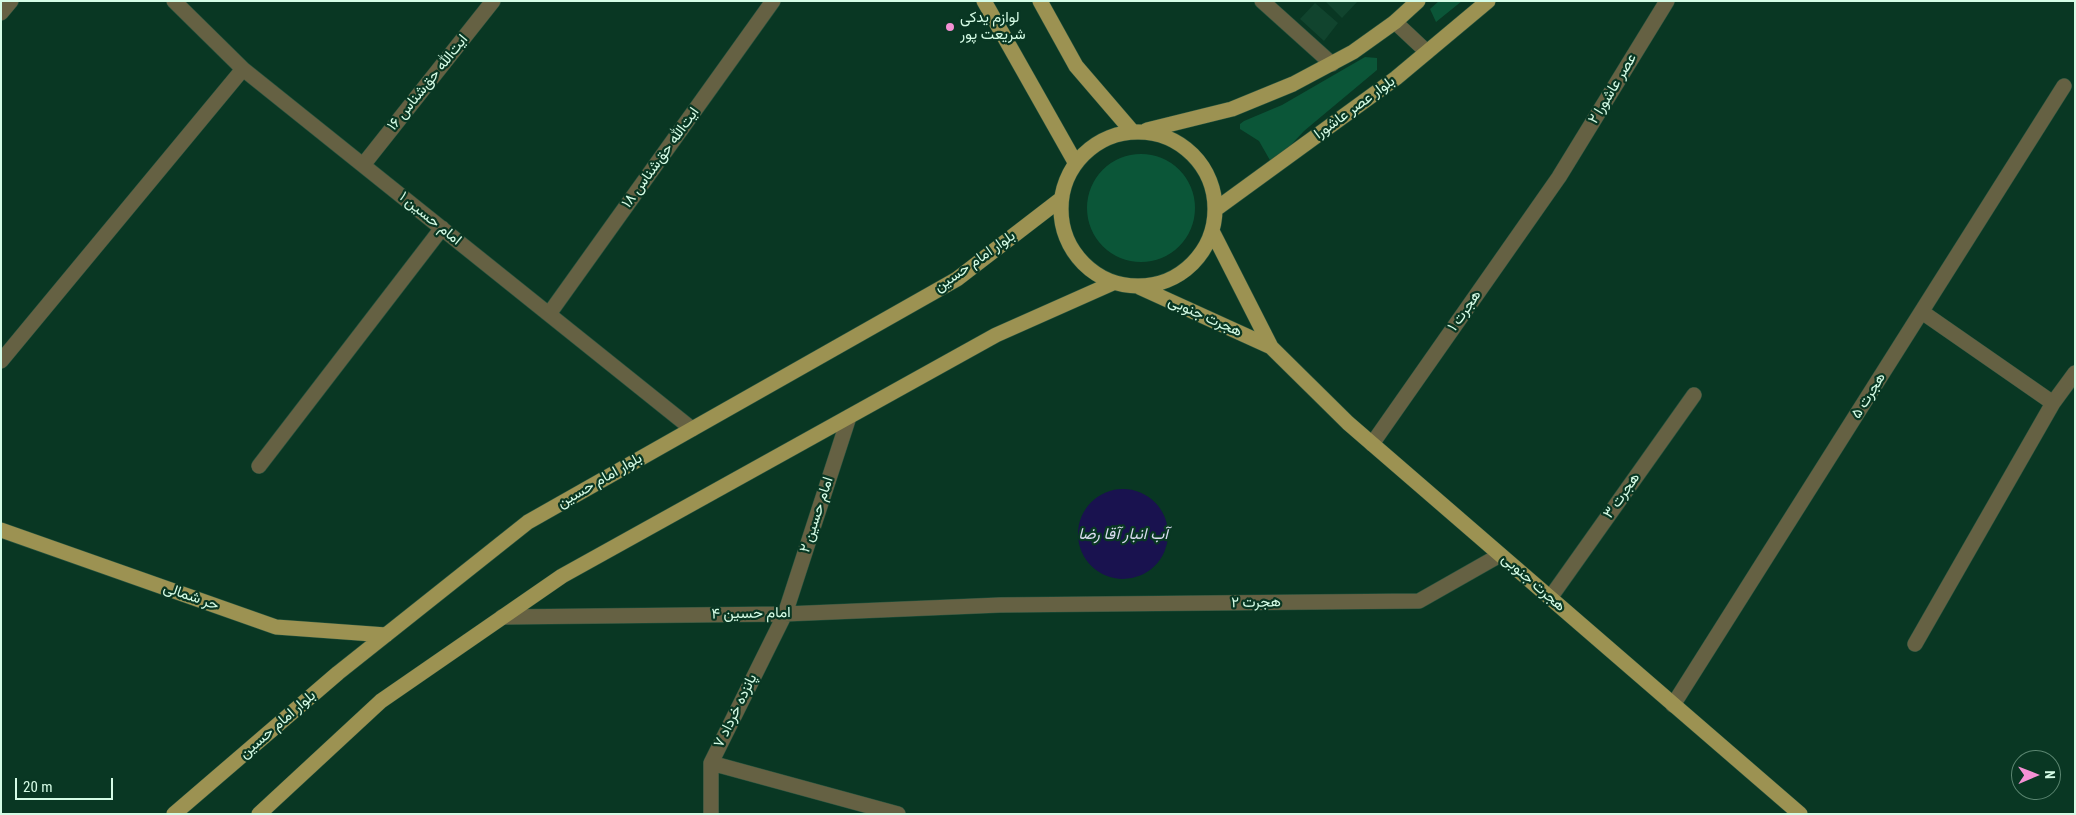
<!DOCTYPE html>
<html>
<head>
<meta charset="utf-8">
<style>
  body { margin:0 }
  #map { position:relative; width:2076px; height:815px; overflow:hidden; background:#093723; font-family:"Roboto Condensed",sans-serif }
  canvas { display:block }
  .frame { position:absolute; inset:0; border:2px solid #d5fce6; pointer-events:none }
  .north { position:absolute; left:2011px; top:750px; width:50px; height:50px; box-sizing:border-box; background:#093723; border:1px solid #5b8671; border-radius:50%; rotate:89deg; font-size:14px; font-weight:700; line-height:20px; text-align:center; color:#d5fce6 }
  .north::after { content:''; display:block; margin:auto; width:18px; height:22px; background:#f491d4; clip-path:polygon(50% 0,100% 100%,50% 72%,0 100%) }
  .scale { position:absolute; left:15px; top:778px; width:98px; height:22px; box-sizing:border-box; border:2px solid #d5fce6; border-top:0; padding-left:6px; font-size:15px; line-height:18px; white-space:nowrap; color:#d5fce6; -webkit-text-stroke:4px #093723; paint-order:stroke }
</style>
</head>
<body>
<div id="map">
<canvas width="2076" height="815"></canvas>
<div class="frame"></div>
<div class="north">N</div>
<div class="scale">20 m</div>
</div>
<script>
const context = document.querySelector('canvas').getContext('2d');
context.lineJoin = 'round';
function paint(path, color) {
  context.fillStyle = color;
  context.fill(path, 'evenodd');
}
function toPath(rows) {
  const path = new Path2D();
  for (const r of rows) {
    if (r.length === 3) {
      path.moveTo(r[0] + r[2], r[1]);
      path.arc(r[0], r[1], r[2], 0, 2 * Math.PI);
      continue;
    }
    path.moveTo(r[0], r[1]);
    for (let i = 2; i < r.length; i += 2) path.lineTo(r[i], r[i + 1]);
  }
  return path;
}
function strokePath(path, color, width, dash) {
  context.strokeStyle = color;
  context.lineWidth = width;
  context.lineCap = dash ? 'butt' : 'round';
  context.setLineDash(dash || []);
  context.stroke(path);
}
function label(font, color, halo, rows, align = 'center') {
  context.font = font + ' "Roboto Condensed",Vazirmatn,sans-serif';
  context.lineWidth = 4.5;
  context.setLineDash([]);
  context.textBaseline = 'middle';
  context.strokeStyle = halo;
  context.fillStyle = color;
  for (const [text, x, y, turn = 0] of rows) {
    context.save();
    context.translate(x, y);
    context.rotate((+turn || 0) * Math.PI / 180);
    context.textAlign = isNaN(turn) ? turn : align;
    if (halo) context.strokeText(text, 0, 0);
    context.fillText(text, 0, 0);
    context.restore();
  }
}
paint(toPath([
  [1325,1,1358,1,1342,18],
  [1315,3,1338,23,1324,41,1300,19]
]), '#11442e');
paint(toPath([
  [1439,1,1462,1,1436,22,1430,9],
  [1365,57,1377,58,1377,70,1304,131,1276,161,1271,162,1259,141,1240,129,1240,124,1244,121,1282,105],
  [1141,208,54]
]), '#0b5638');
paint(toPath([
  [1123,534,45]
]), '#19124f');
const minor = toPath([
  [174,1,243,69,692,429],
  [1262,1,1332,64],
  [1,13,11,1],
  [1395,22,1427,52],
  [363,165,493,1],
  [549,314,773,1],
  [1,361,243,69],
  [2053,403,2075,373],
  [1372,444,1559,177,1667,1],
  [259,466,442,228],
  [1550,598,1694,395],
  [502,617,785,614,1000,605,1419,601,1500,555],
  [1915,644,2053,403,1922,312],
  [1673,705,2064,86],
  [711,763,898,814],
  [711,814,711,763,785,614,849,417]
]);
const major = toPath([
  [984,1,1075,162],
  [1040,1,1076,66,1131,130],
  [1147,130,1232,109,1293,84,1353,52,1395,22,1418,1],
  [1138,209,77],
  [1216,209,1396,78,1488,1],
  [1139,287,1271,347,1212,231],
  [1271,347,1348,423,1800,814],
  [1,530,276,627,386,635],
  [174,814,338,673,528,522,957,279,1061,199],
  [259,814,381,701,562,576,996,335,1113,283]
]);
strokePath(minor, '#26533e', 16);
strokePath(major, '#26533e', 16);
strokePath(minor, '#656143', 15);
strokePath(major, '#9c9252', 15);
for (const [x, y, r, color] of [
  [950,27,5,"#f491d4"]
]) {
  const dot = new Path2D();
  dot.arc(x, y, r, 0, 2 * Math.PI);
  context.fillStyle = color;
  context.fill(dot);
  strokePath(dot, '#093723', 2);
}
label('15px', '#d5fce6', '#093723', [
  ["لوازم یدکی",960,18],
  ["شریعت پور",960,35]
], 'left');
label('15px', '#d5fce6', '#093723', [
  ["ایت‌الله حق‌شناس ۱۶",428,83,-51],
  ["عصر عاشورا ۲",1613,89,-59],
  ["بلوار عصر عاشورا",1355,108,-36],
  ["ایت‌الله حق‌شناس ۱۸",661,158,-54],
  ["امام حسین ۱",430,219,39],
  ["بلوار امام حسین",975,262,-35],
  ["هجرت ۱",1465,311,-55],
  ["هجرت جنوبی",1205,317,24],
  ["هجرت ۵",1869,396,-58],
  ["بلوار امام حسین",600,481,-30],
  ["هجرت ۳",1622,496,-55],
  ["امام حسین ۲",817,515,-72],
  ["هجرت جنوبی",1533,583,41],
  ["حر شمالی",191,597,19],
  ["هجرت ۲",1256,603,-1],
  ["امام حسین ۴",751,614,-1],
  ["پانزده خرداد ۷",736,711,-64],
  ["بلوار امام حسین",278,725,-41]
]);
label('italic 16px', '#d9dcf0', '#093723', [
  ["آب انبار آقا رضا",1123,535]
]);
</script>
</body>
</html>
